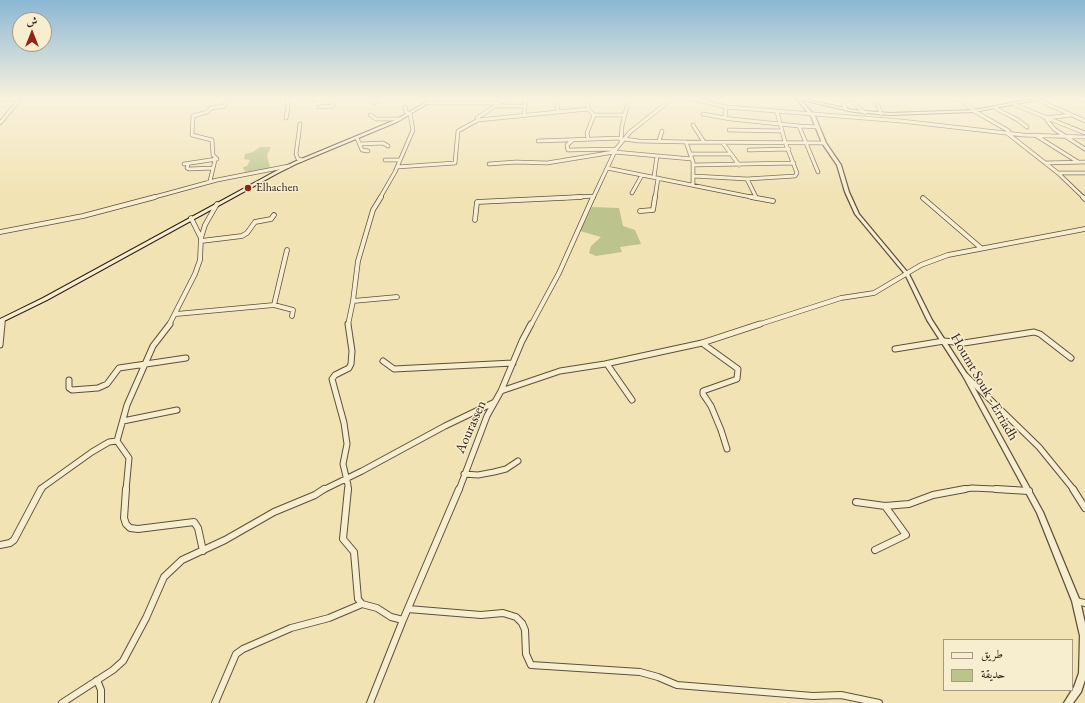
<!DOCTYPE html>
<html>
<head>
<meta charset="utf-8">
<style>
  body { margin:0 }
  #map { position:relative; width:1085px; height:703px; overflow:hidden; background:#f2e3b5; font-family:"EB Garamond",Amiri,serif }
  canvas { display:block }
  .legend { position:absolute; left:943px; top:639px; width:130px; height:52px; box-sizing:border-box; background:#f7edcf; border:1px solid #a69a84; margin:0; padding:5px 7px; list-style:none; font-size:12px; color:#2c1e13 }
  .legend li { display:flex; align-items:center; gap:8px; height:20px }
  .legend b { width:20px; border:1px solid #a69a84 }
  .north { position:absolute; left:12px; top:12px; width:40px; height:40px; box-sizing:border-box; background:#f7edcf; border:1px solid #a69a84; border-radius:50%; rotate:0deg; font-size:11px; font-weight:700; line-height:16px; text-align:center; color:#2c1e13 }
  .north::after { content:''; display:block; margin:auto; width:14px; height:18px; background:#8f2418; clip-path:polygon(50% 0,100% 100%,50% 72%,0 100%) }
</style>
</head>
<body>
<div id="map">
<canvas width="1085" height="703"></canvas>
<ul class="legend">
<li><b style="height:5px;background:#f7edcf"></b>طريق</li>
<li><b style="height:11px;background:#bcc38d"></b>حديقة</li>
</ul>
<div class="north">ش</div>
</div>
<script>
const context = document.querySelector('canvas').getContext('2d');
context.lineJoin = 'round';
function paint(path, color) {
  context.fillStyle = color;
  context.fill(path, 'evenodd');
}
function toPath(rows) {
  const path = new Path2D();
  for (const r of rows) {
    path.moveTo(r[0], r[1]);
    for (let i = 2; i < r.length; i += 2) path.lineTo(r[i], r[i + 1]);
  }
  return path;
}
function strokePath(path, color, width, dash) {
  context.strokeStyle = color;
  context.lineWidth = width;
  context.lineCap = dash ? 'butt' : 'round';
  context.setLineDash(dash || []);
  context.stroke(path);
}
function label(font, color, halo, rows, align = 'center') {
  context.font = font + ' "EB Garamond",serif';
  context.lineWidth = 3;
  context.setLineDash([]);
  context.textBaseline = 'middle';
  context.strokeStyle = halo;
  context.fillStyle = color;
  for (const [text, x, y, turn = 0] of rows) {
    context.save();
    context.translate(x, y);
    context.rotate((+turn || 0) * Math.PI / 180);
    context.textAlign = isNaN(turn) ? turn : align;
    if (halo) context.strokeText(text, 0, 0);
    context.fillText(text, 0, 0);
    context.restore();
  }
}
paint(toPath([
  [260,147,271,147,267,155,270,168,245,172,243,167,247,166,250,160,244,159,245,154,253,152],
  [592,207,619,208,623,226,635,230,641,244,620,247,622,252,596,256,589,253,591,246,601,237,580,231]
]), '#bcc38d');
const minorFar3 = toPath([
  [180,98,219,98],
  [314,98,314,100],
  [556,98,558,112],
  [587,98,588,109,594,115,587,133,588,139],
  [691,98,726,107,901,121,1023,135,1085,137],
  [873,98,877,103,881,114],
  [958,98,975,111],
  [840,99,846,109],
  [0,100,20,98],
  [850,100,865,113],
  [1038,100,1085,121],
  [374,103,381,98],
  [429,103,499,103],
  [1015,105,1085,133],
  [495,106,525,106],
  [319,107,333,106,335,98],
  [995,108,1018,120,1027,127],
  [974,111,1009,131],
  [703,114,731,119,799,126],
  [370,115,376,119,400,119],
  [524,115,526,98],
  [594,115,625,115],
  [286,118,288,108,287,98],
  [725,118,726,107],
  [1045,118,1071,115],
  [478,120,588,109],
  [1047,120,1054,129,1085,149],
  [0,123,21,98],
  [300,124,296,154,298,159,302,160],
  [693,125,704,142],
  [818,127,799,126,818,172],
  [729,130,782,131],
  [1007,133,1058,173,1085,173],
  [1035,135,1078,162],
  [357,138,362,150,368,151],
  [624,139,639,141,686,142,824,143],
  [573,140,567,145,568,150,616,149],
  [538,141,621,138],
  [621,141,622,126,629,98],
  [659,141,662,131],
  [686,142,693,162,693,185],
  [723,143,739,165],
  [361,144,383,143,388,146],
  [749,150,789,149],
  [690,154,730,154],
  [385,160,399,160],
  [1045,163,1085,162],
  [184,164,217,159,213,155,212,140,192,135,193,116,207,112,211,108,224,106,229,98],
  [188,164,187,168,189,169,213,168],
  [489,164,516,162,547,163,614,152,692,159],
  [693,165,794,163],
  [397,167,455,163,458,131,478,120,477,118,507,98],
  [607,168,756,198],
  [1058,173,1084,198],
  [694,176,747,179,795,176,797,173,785,142,777,112],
  [654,177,657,156],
  [747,179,756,197],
  [210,181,215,160],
  [632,193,642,175],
  [151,198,217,180,289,166],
  [380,198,395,172,413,130,410,114,406,112,405,107],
  [562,198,594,196],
  [593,198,616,149,630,132,673,98],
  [655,198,658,178]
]);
const minorFar2 = toPath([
  [751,197,773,201],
  [1083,197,1085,199],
  [923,198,981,248],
  [640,211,653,210,655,197],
  [475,220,477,202,581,197],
  [0,232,83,216,155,197],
  [201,238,205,225,217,204],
  [201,241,242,236,247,233,255,222,271,219,274,215],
  [353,301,397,297],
  [274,305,287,250],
  [176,314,274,305,293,310,292,316],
  [2,325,3,320],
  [169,325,195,274,200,260,201,238,191,218],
  [348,325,353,301,358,261,373,210,381,197],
  [531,325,559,273,593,197],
  [757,325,841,298,874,293,921,265,948,255,1085,229]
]);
const minorFar1 = toPath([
  [702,343,738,369,737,379,703,391,703,394,711,406,721,430,727,449],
  [0,345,2,324],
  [895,349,944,341,964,343,1034,332,1040,334,1071,358],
  [383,361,394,369,513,363],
  [607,364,632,400],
  [966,376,1039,447,1074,490],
  [69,380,69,388,72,390,98,388,107,384,119,368,186,358],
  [501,391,560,371,605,364,702,343,760,324],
  [123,421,177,410],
  [464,474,478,475,494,472,506,469,518,461],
  [41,490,43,487,92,452,109,442,117,441],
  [126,490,129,458,117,441,127,405,153,346,170,324],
  [323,490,362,471,445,426,495,402],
  [348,490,348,485,343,464,347,444,344,423,332,379,335,375,349,368,351,364,352,351,348,324],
  [459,490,487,416,501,391,522,341,531,324],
  [959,490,972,488,1015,490]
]);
const minor = toPath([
  [126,489,124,518,126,524,130,528,138,529,194,522,198,528,203,551],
  [348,489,343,539,354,552,358,599,362,604,377,608,391,617,403,620],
  [996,489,1029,491],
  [1073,489,1085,508],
  [856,502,885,506,909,504,933,495,965,489],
  [0,545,10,543,14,540,41,489],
  [875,550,906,535,885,506],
  [1076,601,1085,603],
  [408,609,481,615,503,613,516,617,522,623,525,630,526,654,531,665,640,672,658,677,677,685,813,696,841,695,879,703],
  [97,680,101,690,101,703],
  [62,703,113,670,123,661,146,618,164,577,182,560,225,540,274,512,315,495,324,489],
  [215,703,236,654,243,649,291,628,329,618,362,604],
  [370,703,403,620,459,489]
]);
const tertiary = toPath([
  [798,99,800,99,815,116,826,143,841,165,849,192,859,214,909,274,932,320,967,374,1043,512,1080,601,1085,623,1085,680,1081,692,1073,703,1064,703,1074,687,1079,673,1080,636,1072,601,1037,513,963,376,927,320,905,274,855,214,845,192,837,165,822,143,811,116,798,101,798,99]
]);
const secondary = toPath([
  [433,98,437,98,397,122,296,164,278,173,47,300,0,323,0,319,43,298,276,171,294,162,395,120,433,98],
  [800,98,799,100,795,98,800,98],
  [1038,98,1047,98,974,112,890,115,854,112,802,100,804,99,854,110,890,113,974,110,1038,98]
]);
strokePath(minorFar3, '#5e4f3c', 4.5);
strokePath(minorFar2, '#5e4f3c', 5.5);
strokePath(minorFar1, '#5e4f3c', 7);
strokePath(minor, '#5e4f3c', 8);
strokePath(tertiary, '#5e4f3c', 2.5);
strokePath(secondary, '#2c1e13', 2);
strokePath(minorFar3, '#f7edcf', 3);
strokePath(minorFar2, '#f7edcf', 4);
strokePath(minorFar1, '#f7edcf', 5);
strokePath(minor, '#f7edcf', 6);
paint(tertiary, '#f7edcf');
paint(secondary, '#f7edcf');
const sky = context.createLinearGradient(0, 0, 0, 197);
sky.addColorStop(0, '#8bb7d4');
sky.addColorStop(0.5, '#f9f2de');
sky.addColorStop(1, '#f9f2de00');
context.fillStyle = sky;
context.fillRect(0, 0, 1085, 197);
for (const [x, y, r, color] of [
  [248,188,4,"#8f2418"]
]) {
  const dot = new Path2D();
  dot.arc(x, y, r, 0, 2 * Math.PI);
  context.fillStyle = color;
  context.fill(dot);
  strokePath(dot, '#f7edcf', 1.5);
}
label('12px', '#2c1e13', '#f7edcf', [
  ["Elhachen",256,188]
], 'left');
label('14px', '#2c1e13', '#f7edcf', [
  ["Houmt Souk - Erriadh",984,387,60],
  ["Aourassen",471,427,-66]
]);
</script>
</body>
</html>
